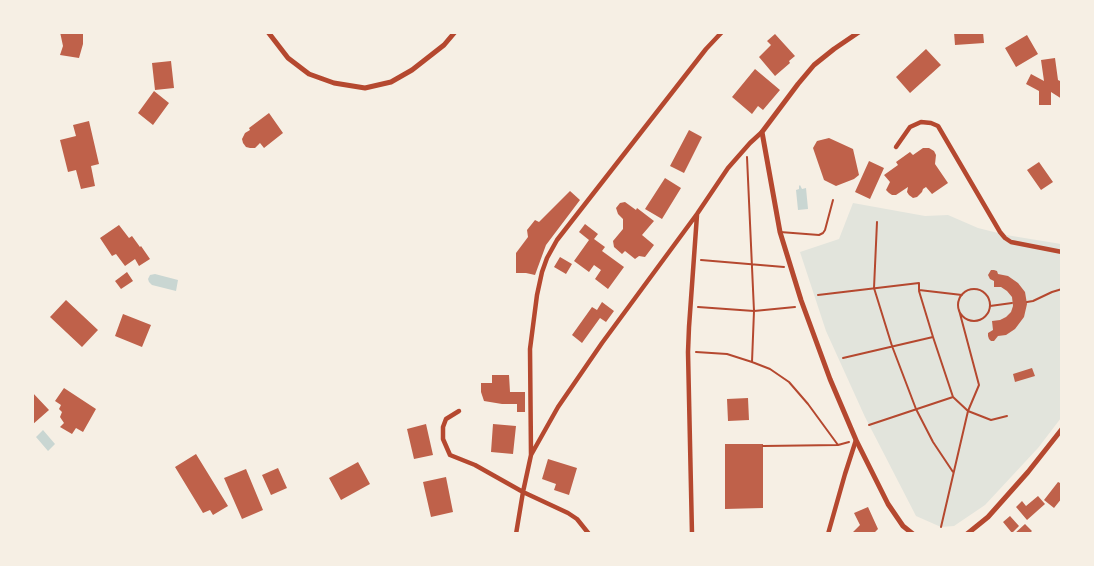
<!DOCTYPE html>
<html>
<head>
<meta charset="utf-8">
<style>
  body { margin:0 }
  #map { position:relative; width:1094px; height:566px; overflow:hidden; background:#f6efe4; font-family:"Exo 2",sans-serif }
  canvas { display:block }
  .frame { position:absolute; inset:0; border:34px solid #f6efe4; pointer-events:none }
</style>
</head>
<body>
<div id="map">
<canvas width="1094" height="566"></canvas>
<div class="frame"></div>
</div>
<script>
const context = document.querySelector('canvas').getContext('2d');
context.lineJoin = 'round';
function paint(path, color) {
  context.fillStyle = color;
  context.fill(path, 'evenodd');
}
function toPath(rows) {
  const path = new Path2D();
  for (const r of rows) {
    if (r.length === 3) {
      path.moveTo(r[0] + r[2], r[1]);
      path.arc(r[0], r[1], r[2], 0, 2 * Math.PI);
      continue;
    }
    path.moveTo(r[0], r[1]);
    for (let i = 2; i < r.length; i += 2) path.lineTo(r[i], r[i + 1]);
  }
  return path;
}
function strokePath(path, color, width, dash) {
  context.strokeStyle = color;
  context.lineWidth = width;
  context.lineCap = dash ? 'butt' : 'round';
  context.setLineDash(dash || []);
  context.stroke(path);
}
paint(toPath([
  [853,203,925,216,948,215,978,228,1006,235,1061,244,1061,418,1038,448,985,505,954,526,941,527,916,516,865,417,826,331,800,252,839,239]
]), '#e2e4dc');
paint(toPath([
  [800,185,802,189,806,188,808,209,798,210,796,190,799,189,799,186],
  [155,274,178,280,176,291,152,285,149,282,148,279,150,275],
  [43,430,55,444,48,451,36,437]
]), '#c9d6d2');
paint(toPath([
  [60,32,81,32,83,34,83,44,79,58,60,55,63,46],
  [954,32,983,32,984,43,955,45],
  [775,34,795,56,789,61,790,63,775,76,759,57,771,45,767,41],
  [1027,35,1038,54,1016,67,1005,48],
  [926,49,941,65,910,93,896,77],
  [1055,58,1058,80,1062,82,1062,99,1051,92,1051,105,1039,105,1039,91,1026,84,1031,74,1044,81,1041,60],
  [171,61,174,88,155,90,152,63],
  [755,69,780,90,763,110,758,106,752,114,732,97],
  [154,91,169,103,153,125,138,113],
  [269,113,283,133,264,148,260,143,255,148,250,148,246,147,243,143,242,139,245,133,250,130,249,128],
  [89,121,99,164,91,166,95,186,81,189,76,170,68,172,60,140,76,136,73,125],
  [689,130,702,137,684,173,670,166],
  [829,138,853,149,859,175,854,179,836,186,824,180,813,148,817,141],
  [923,148,929,148,934,151,936,155,935,164,948,183,932,194,926,187,923,189,922,192,917,197,913,198,909,195,907,192,908,187,896,195,892,195,889,193,886,190,890,182,884,175,898,165,896,162,910,152,913,155],
  [869,161,884,168,870,199,855,192],
  [1039,162,1053,182,1041,190,1027,170],
  [665,178,681,188,662,219,645,209],
  [570,191,580,200,546,245,535,275,526,273,516,273,516,253,528,237,527,230,535,220,539,222],
  [625,202,636,210,637,208,654,221,642,235,654,245,645,257,639,256,635,259,625,251,622,254,614,247,613,241,623,229,623,219,618,214,616,208,620,203],
  [585,224,598,234,594,239,605,247,602,251,624,267,608,289,595,279,601,270,594,265,589,272,574,261,589,240,579,232],
  [119,225,129,238,132,236,140,247,141,246,150,259,139,266,135,259,125,266,116,254,112,256,100,238],
  [560,257,572,264,566,274,554,267],
  [991,270,994,270,997,271,998,274,1008,276,1018,283,1025,292,1027,304,1024,317,1015,329,1006,335,998,336,994,341,991,341,989,339,988,336,988,333,993,330,992,321,1000,320,1006,317,1011,312,1013,306,1012,297,1007,291,1001,287,994,287,994,281,990,279,988,275],
  [127,272,133,281,121,289,115,281],
  [66,300,98,330,82,347,50,317],
  [602,302,614,311,606,322,600,318,582,343,572,335,592,307,597,310],
  [123,314,151,325,142,347,115,336],
  [1032,368,1035,376,1015,382,1013,374],
  [492,375,509,375,510,392,525,392,525,412,517,412,517,404,502,404,484,401,481,392,481,383,492,383],
  [64,388,96,409,83,432,76,428,72,434,60,427,64,423,60,417,62,412,59,409,61,405,55,401],
  [32,392,49,410,32,425],
  [748,398,749,420,728,421,727,399],
  [426,424,433,455,414,459,407,429],
  [493,424,516,426,513,454,491,452],
  [725,444,763,444,763,508,725,509],
  [196,454,228,506,213,515,210,510,203,513,175,467],
  [548,459,577,468,569,495,554,490,556,484,542,479],
  [358,462,370,484,341,500,329,478],
  [278,468,287,488,271,495,262,475],
  [246,469,263,510,242,519,224,478],
  [446,477,453,512,431,517,423,482],
  [1058,482,1062,484,1062,498,1054,508,1044,500],
  [1038,496,1045,504,1027,520,1016,507,1022,501,1026,506],
  [868,507,878,529,873,534,851,534,860,525,854,513],
  [1010,516,1019,526,1012,533,1003,522],
  [1025,524,1032,531,1029,534,1014,534]
]), '#bf614a');
strokePath(toPath([
  [747,157,754,311,752,362,770,369,789,382,808,404,838,445],
  [877,222,874,288,892,346,916,409,933,442,953,472],
  [701,260,784,267],
  [974,305,16],
  [818,295,919,283,919,290,962,295],
  [1027,302,1033,301,1052,292,1062,289],
  [990,306,1012,303],
  [698,307,754,311,795,307],
  [959,310,979,385,968,411,991,420,1007,416],
  [696,352,727,354,752,362],
  [843,358,933,337,919,291],
  [869,425,953,397,933,337],
  [763,446,838,445,849,442],
  [941,527,968,411,953,397]
]), '#b5482f', 2);
strokePath(toPath([
  [780,232,819,235,823,233,825,230,833,200]
]), '#b5482f', 2);
strokePath(toPath([
  [896,147,910,127,921,122,931,123,938,126,1000,232,1005,238,1011,242,1062,252],
  [459,411,446,419,443,427,443,439,450,455,475,465,523,492,568,513,577,519,589,534],
  [531,455,530,349,537,295,542,272,547,258,557,240,706,49,722,32],
  [516,534,523,492,531,455,558,407,602,343,697,214,728,168,750,143,762,132],
  [692,534,688,352,689,327,697,215],
  [828,534,845,474,856,440]
]), '#b5482f', 4.5);
strokePath(toPath([
  [268,32,288,58,309,74,334,83,365,88,391,82,412,70,444,45,455,32],
  [859,32,834,49,814,65,798,84,762,132,780,232,801,300,830,379,856,440,888,504,903,526,913,534],
  [967,534,988,517,1028,472,1062,429]
]), '#b5482f', 5);
</script>
</body>
</html>
